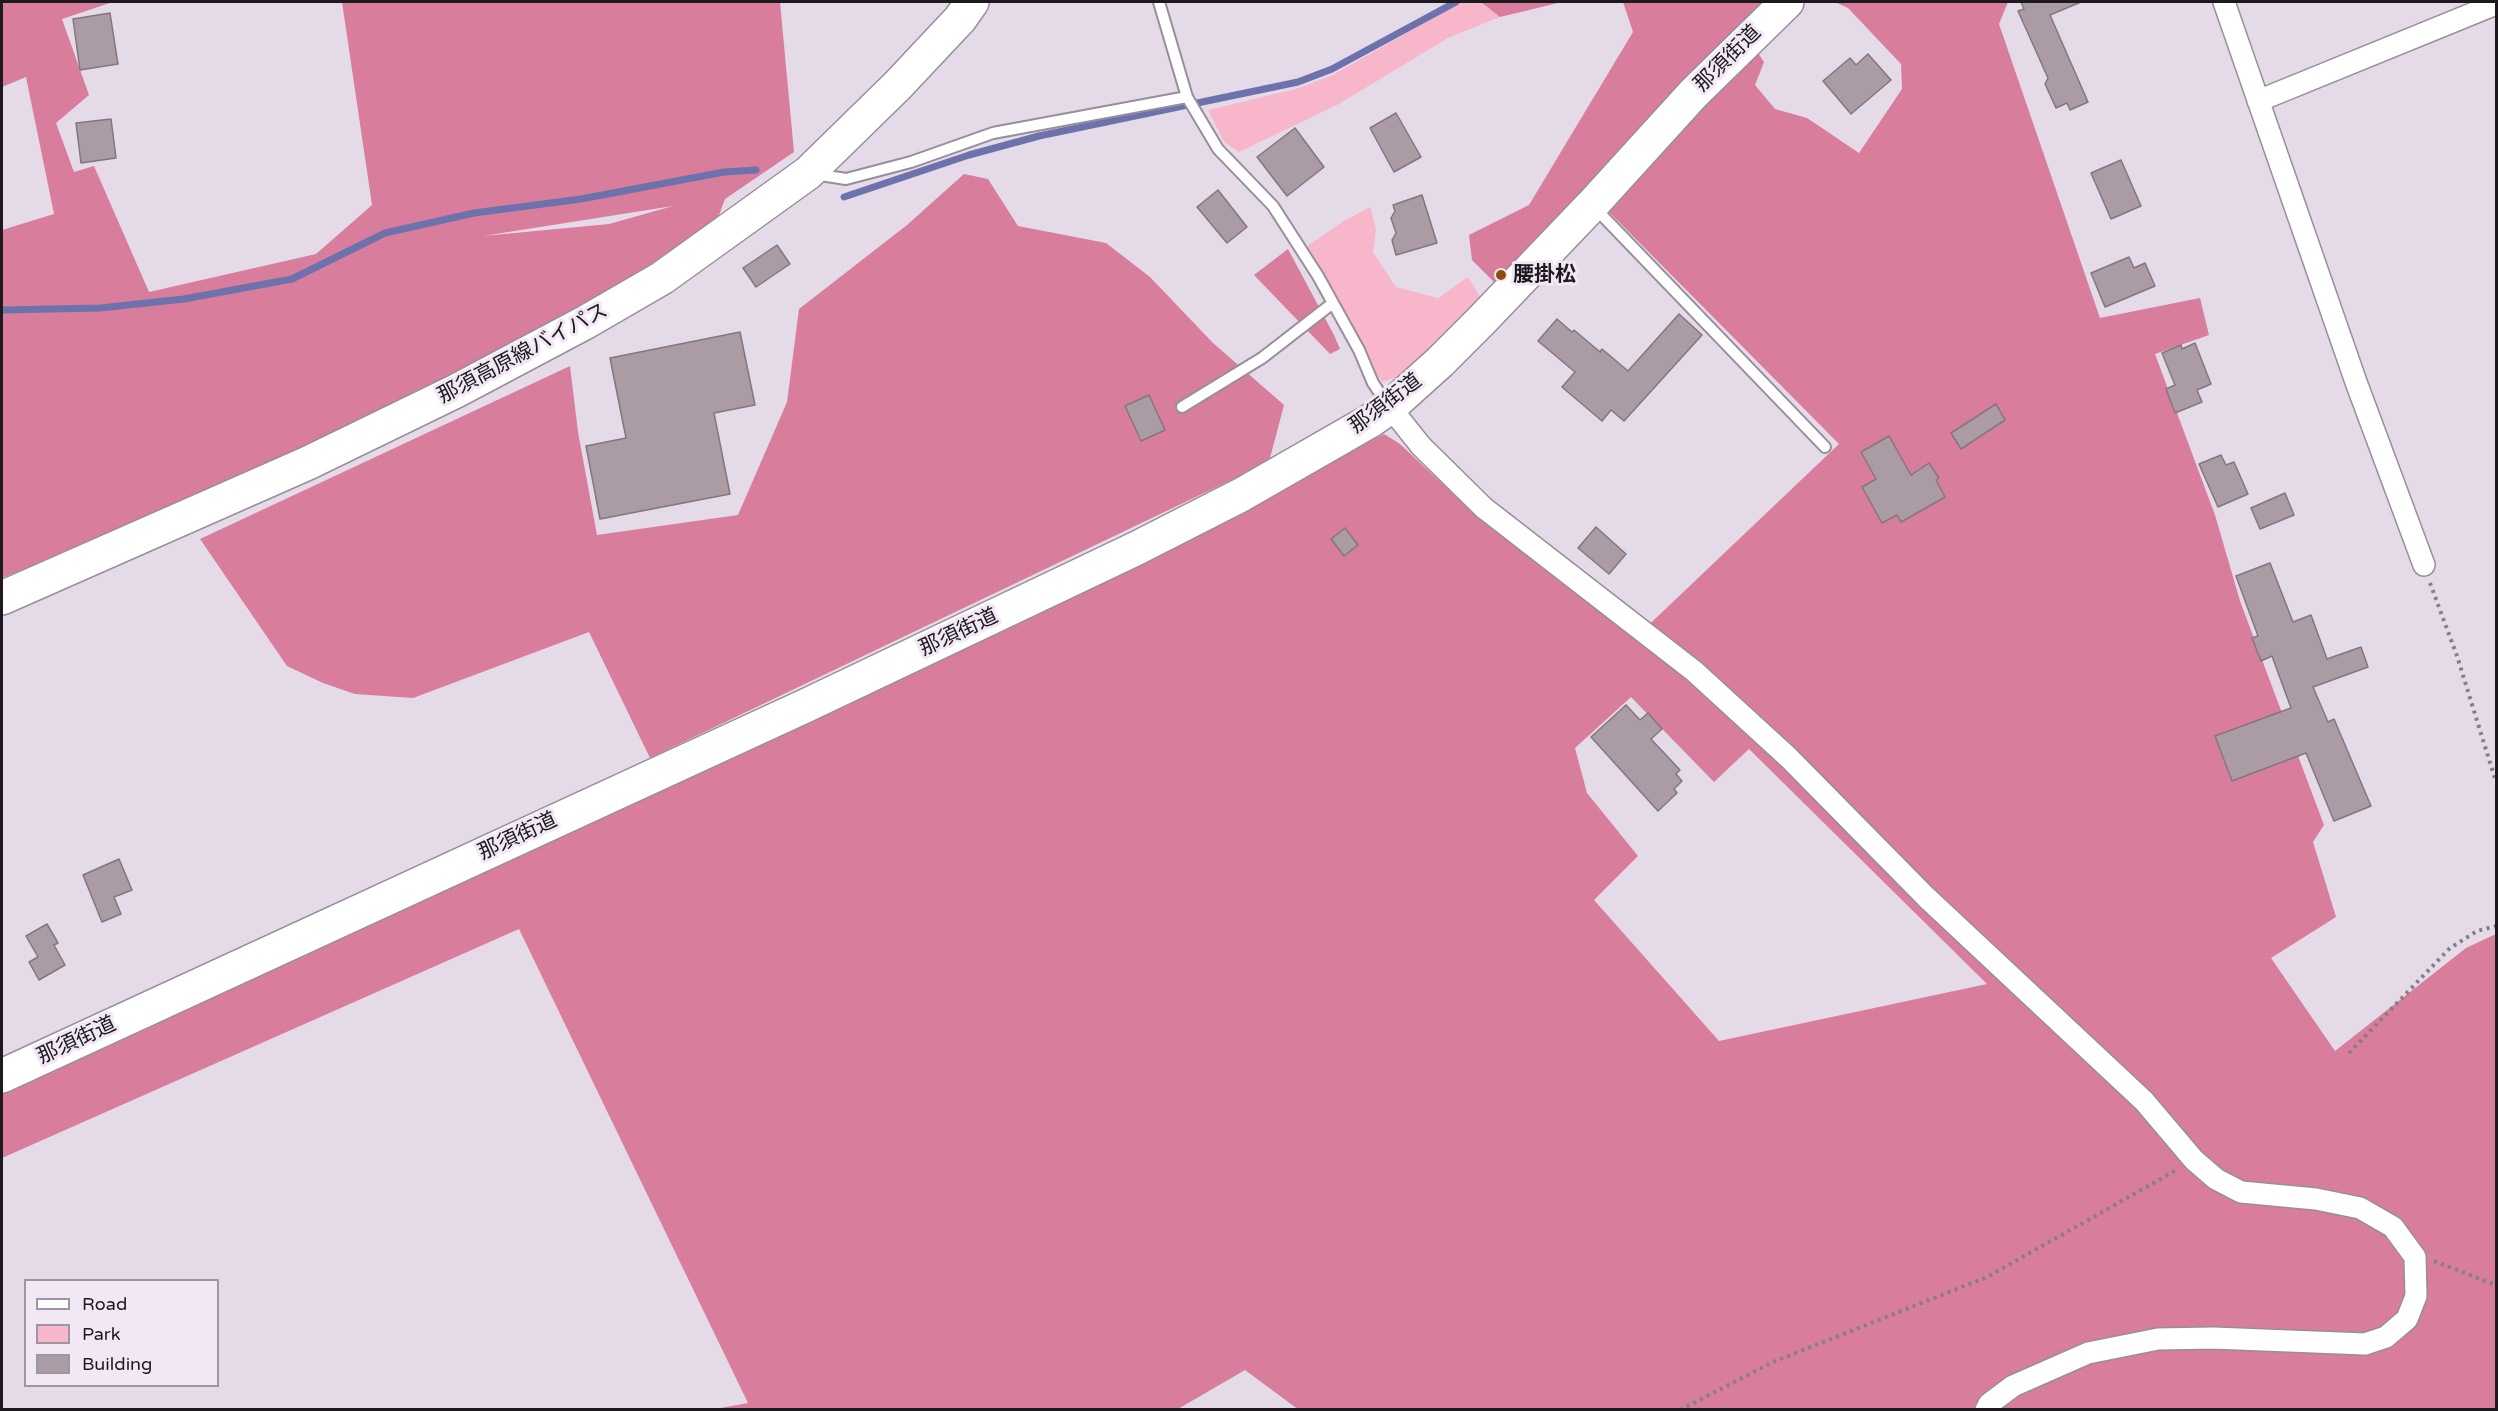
<!DOCTYPE html>
<html>
<head>
<meta charset="utf-8">
<style>
  body { margin:0 }
  #map { position:relative; width:2498px; height:1411px; overflow:hidden; background:#e5dae8; font-family:"Varela Round",sans-serif }
  canvas { display:block }
  .frame { position:absolute; inset:0; border:3px solid #1d191e; pointer-events:none }
  .legend { position:absolute; left:24px; top:1279px; width:195px; height:108px; box-sizing:border-box; background:#f2e7f5; border:2px solid #9d959f; margin:0; padding:8px 10px; list-style:none; font-size:18px; color:#1d191e }
  .legend li { display:flex; align-items:center; gap:12px; height:30px }
  .legend b { width:30px; border:2px solid #9d959f }
</style>
</head>
<body>
<div id="map">
<canvas width="2498" height="1411"></canvas>
<div class="frame"></div>
<ul class="legend">
<li><b style="height:8px;background:#fff"></b>Road</li>
<li><b style="height:16px;background:#f8b6ca"></b>Park</li>
<li><b style="height:16px;background:#aa9ba5"></b>Building</li>
</ul>
</div>
<script>
const context = document.querySelector('canvas').getContext('2d');
context.lineJoin = 'round';
function paint(path, color) {
  context.fillStyle = color;
  context.fill(path, 'evenodd');
}
function toPath(rows) {
  const path = new Path2D();
  for (const r of rows) {
    path.moveTo(r[0], r[1]);
    for (let i = 2; i < r.length; i += 2) path.lineTo(r[i], r[i + 1]);
  }
  return path;
}
function strokePath(path, color, width, dash) {
  context.strokeStyle = color;
  context.lineWidth = width;
  context.lineCap = dash ? 'butt' : 'round';
  context.setLineDash(dash || []);
  context.stroke(path);
}
function label(font, color, halo, rows, align = 'center') {
  context.font = font + ' "Varela Round","Noto Sans JP",sans-serif';
  context.lineWidth = 6;
  context.setLineDash([]);
  context.textBaseline = 'middle';
  context.strokeStyle = halo;
  context.fillStyle = color;
  for (const [text, x, y, turn = 0] of rows) {
    context.save();
    context.translate(x, y);
    context.rotate((+turn || 0) * Math.PI / 180);
    context.textAlign = isNaN(turn) ? turn : align;
    if (halo) context.strokeText(text, 0, 0);
    context.fillText(text, 0, 0);
    context.restore();
  }
}
paint(toPath([
  [1461,2,1481,2,1500,17,1448,38,1337,105,1239,152,1224,142,1208,110,1296,89,1333,75],
  [1370,207,1376,229,1373,252,1396,287,1438,298,1468,277,1481,298,1426,352,1396,377,1383,382,1377,375,1306,247,1344,221]
]), '#f8b6ca');
paint(toPath([
  [2,2,113,2,62,19,89,95,56,123,74,172,94,166,149,292,316,254,372,205,342,2,339,2,780,2,794,152,725,199,715,226,627,285,458,379,179,507,2,578,2,230,54,214,26,77,2,87],
  [673,206,609,224,483,236],
  [1481,2,1562,2,1500,17],
  [1623,2,1778,2,1710,65,1494,282,1472,260,1469,235,1529,205,1633,32],
  [1835,2,2008,2,1999,24,2100,318,2200,298,2209,335,2155,354,2215,515,2240,601,2324,825,2313,842,2336,917,2271,958,2335,1051,2466,948,2496,934,2496,1409,1299,1410,1245,1370,1178,1409,715,1409,748,1403,519,929,2,1158,2,1090,1119,576,1290,482,1384,434,1400,444,1465,505,1635,638,1839,444,1606,209,1756,50,1764,62,1755,85,1775,109,1807,118,1859,153,1902,89,1901,64,1848,8],
  [1631,697,1714,782,1749,749,1987,984,1719,1041,1594,900,1638,856,1587,793,1575,748],
  [964,174,988,179,1018,226,1106,243,1150,277,1213,343,1284,405,1269,462,650,758,589,632,413,698,355,694,323,683,287,666,200,539,570,366,578,432,597,535,738,515,787,402,799,309,907,225],
  [1288,249,1334,335,1340,349,1330,354,1254,275]
]), '#d87d9c');
strokePath(toPath([
  [844,197,969,155,1039,136,1298,82,1332,69,1456,2],
  [2,310,100,308,184,299,292,279,385,233,474,213,581,199,724,172,756,170]
]), '#6d72ac', 7);
const building = toPath([
  [2021,2,2081,2,2050,15,2088,102,2070,110,2067,103,2056,108,2045,84,2048,78,2018,11,2024,9,2021,2],
  [110,13,118,64,80,70,73,19,110,13],
  [1868,54,1891,80,1851,114,1823,81,1850,58,1856,65,1868,54],
  [1396,113,1421,157,1394,172,1370,128,1396,113],
  [111,119,116,158,81,163,76,123,111,119],
  [1295,128,1324,167,1287,196,1257,157,1295,128],
  [2121,160,2141,206,2111,219,2091,173,2121,160],
  [1218,190,1247,227,1227,243,1197,207,1218,190],
  [1422,195,1437,243,1396,255,1392,240,1396,233,1391,218,1395,211,1393,205,1422,195],
  [777,245,790,264,756,287,743,268,777,245],
  [2129,257,2134,268,2145,263,2155,286,2105,307,2091,273,2129,257],
  [1679,314,1702,335,1624,421,1611,410,1602,421,1562,387,1575,372,1538,341,1557,319,1572,332,1574,330,1600,352,1602,349,1628,371,1679,314],
  [740,332,755,405,714,413,730,494,600,519,586,446,626,438,610,358,740,332],
  [2195,343,2211,384,2197,390,2202,402,2175,413,2166,389,2175,385,2162,353,2181,345,2182,349,2195,343],
  [1149,395,1165,430,1141,441,1125,406,1149,395],
  [1996,404,2005,420,1961,449,1951,433,1996,404],
  [1889,436,1911,475,1929,463,1939,478,1936,480,1945,497,1901,522,1897,515,1882,523,1862,487,1876,479,1861,452,1889,436],
  [2221,455,2226,465,2234,462,2248,494,2218,507,2199,464,2221,455],
  [2285,493,2294,515,2260,529,2251,508,2285,493],
  [1596,527,1626,554,1609,574,1578,548,1596,527],
  [1345,528,1358,545,1344,556,1331,539,1345,528],
  [2270,563,2293,622,2311,615,2327,659,2361,647,2368,667,2313,687,2328,722,2334,719,2371,806,2334,821,2306,753,2232,781,2215,736,2291,708,2272,656,2261,661,2252,638,2258,636,2236,576,2270,563],
  [1626,705,1640,720,1648,713,1662,729,1651,739,1680,770,1676,774,1682,781,1674,789,1677,793,1658,811,1591,737,1626,705],
  [119,859,132,890,114,897,121,914,102,922,83,875,119,859],
  [47,924,58,943,54,945,65,965,39,980,29,962,38,957,26,936,47,924]
]);
paint(building, '#aa9ba5');
strokePath(building, '#83767f', 1.5);
const lane = toPath([
  [1159,2,1187,97,1218,149,1273,206,1318,276,1359,350,1373,383,1387,404],
  [814,174,846,179,911,162,993,133,1187,97],
  [1595,208,1825,447],
  [1182,407,1262,358,1333,303]
]);
const street = toPath([
  [2224,2,2356,382,2424,565],
  [2258,101,2496,4],
  [1390,407,1421,446,1484,508,1694,671,1789,758,1926,897,2144,1101,2194,1160,2216,1179,2241,1192,2316,1199,2360,1208,2393,1227,2415,1257,2416,1296,2407,1319,2386,1337,2365,1344,2213,1338,2158,1339,2088,1353,2013,1386,1989,1404,1986,1410]
]);
const primary = toPath([
  [2,598,308,463,456,391,586,322,662,278,808,173,898,85,960,19,972,2],
  [2,1076,805,706,1135,549,1241,495,1370,421,1390,407,1440,362,1481,321,1592,205,1693,94,1787,2]
]);
strokePath(lane, '#988e9b', 14);
strokePath(street, '#988e9b', 24);
strokePath(primary, '#988e9b', 36);
strokePath(toPath([
  [2430,583,2457,656,2496,782],
  [2349,1053,2450,948,2477,931,2496,926],
  [2434,1261,2496,1285],
  [1680,1410,1773,1362,1987,1277,2175,1171]
]), '#857e87', 4, [3, 4.5]);
strokePath(lane, '#fff', 10);
strokePath(street, '#fff', 21);
strokePath(primary, '#fff', 33);
for (const [x, y, r, color] of [
  [1501,275,6,"#8a4d0e"]
]) {
  const dot = new Path2D();
  dot.arc(x, y, r, 0, 2 * Math.PI);
  context.fillStyle = color;
  context.fill(dot);
  strokePath(dot, '#f2e7f5', 2);
}
label('21px', '#1d191e', '#f2e7f5', [
  ["那須街道",1728,59,-45],
  ["那須高原線バイパス",523,354,-28],
  ["那須街道",1386,404,-37],
  ["那須街道",959,633,-25],
  ["那須街道",518,837,-25],
  ["那須街道",77,1041,-25]
]);
label('bold 21px', '#1d191e', '#f2e7f5', [
  ["腰掛松",1513,275]
], 'left');
</script>
</body>
</html>
